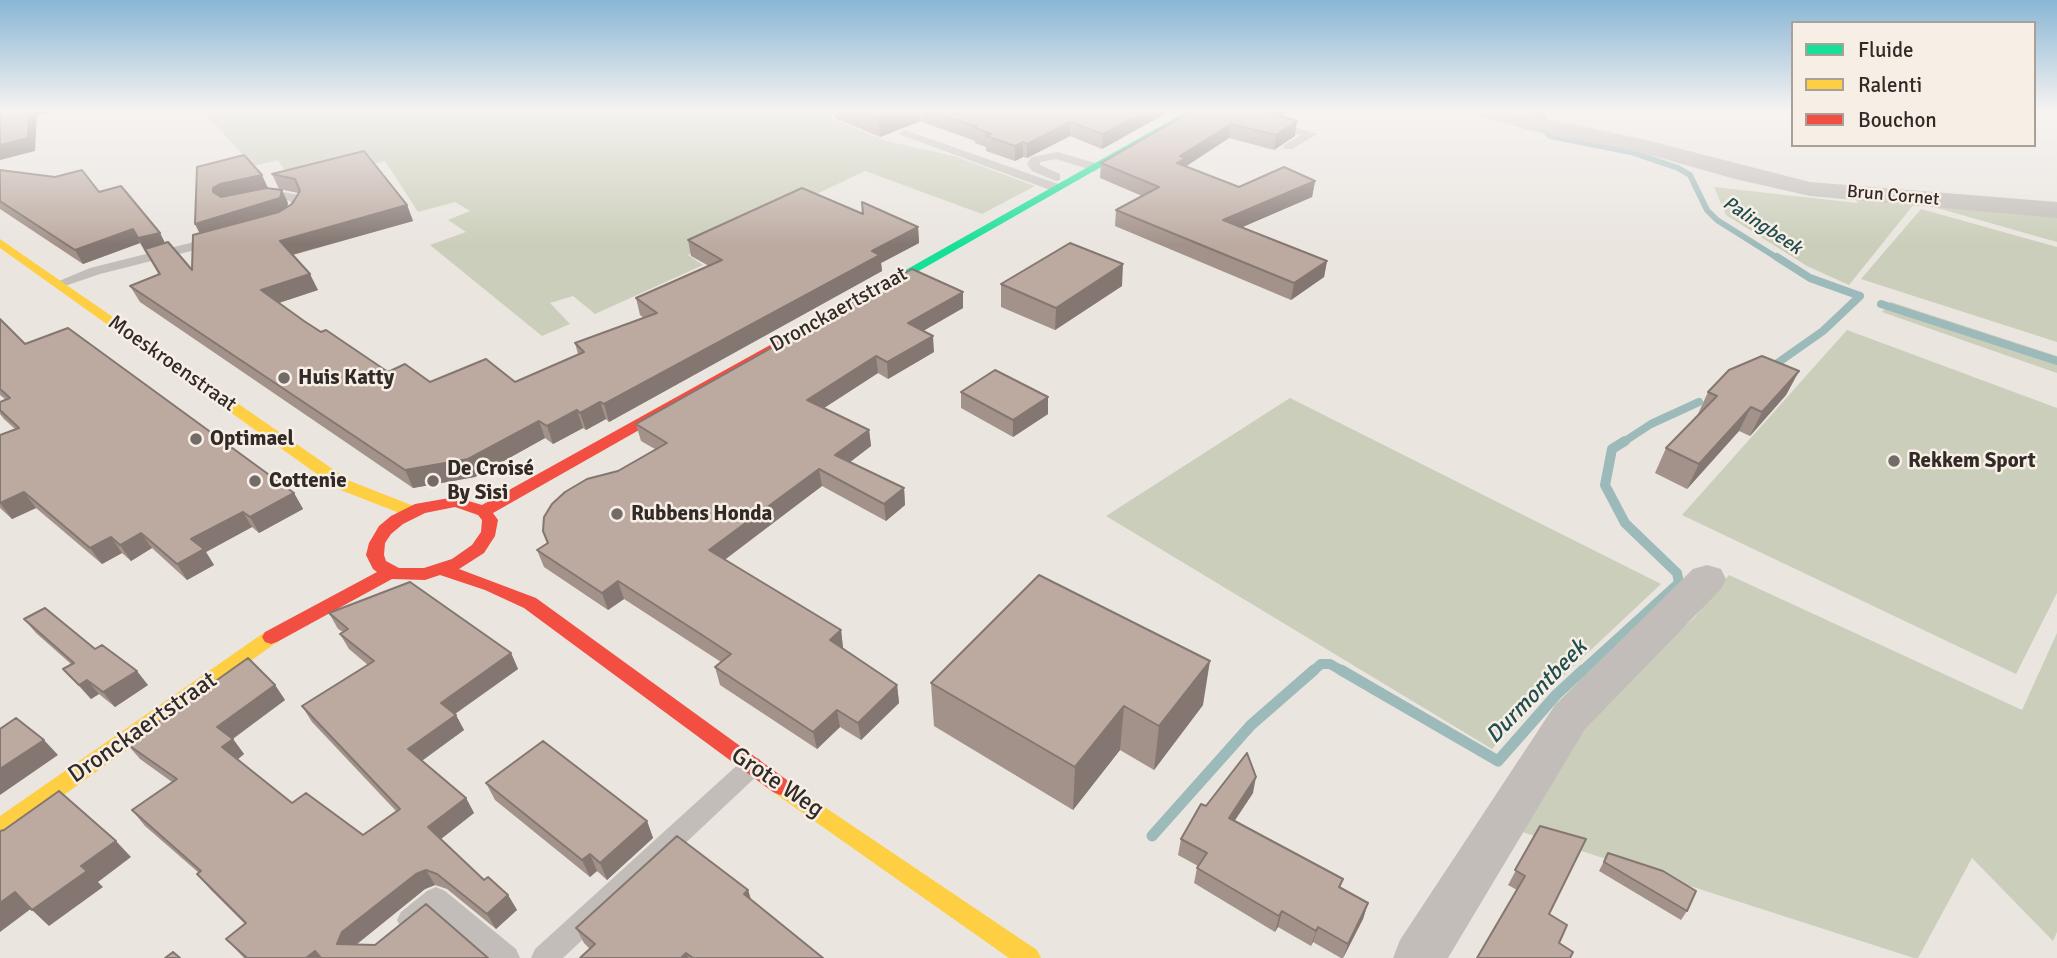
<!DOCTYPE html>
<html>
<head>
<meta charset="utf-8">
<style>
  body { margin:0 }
  #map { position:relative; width:2057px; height:958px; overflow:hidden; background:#eae5df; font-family:Signika,sans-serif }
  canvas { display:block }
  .legend { position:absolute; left:1791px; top:21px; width:245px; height:126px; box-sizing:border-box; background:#f7efe5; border:2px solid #a8a099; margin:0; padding:9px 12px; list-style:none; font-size:21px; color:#322a27 }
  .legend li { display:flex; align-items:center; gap:14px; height:35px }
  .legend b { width:35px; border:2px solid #a8a099 }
</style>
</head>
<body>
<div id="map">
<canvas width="2057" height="958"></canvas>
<ul class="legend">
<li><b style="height:9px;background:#16e098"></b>Fluide</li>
<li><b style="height:9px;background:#ffcf43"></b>Ralenti</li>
<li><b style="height:9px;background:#f24e42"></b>Bouchon</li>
</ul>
</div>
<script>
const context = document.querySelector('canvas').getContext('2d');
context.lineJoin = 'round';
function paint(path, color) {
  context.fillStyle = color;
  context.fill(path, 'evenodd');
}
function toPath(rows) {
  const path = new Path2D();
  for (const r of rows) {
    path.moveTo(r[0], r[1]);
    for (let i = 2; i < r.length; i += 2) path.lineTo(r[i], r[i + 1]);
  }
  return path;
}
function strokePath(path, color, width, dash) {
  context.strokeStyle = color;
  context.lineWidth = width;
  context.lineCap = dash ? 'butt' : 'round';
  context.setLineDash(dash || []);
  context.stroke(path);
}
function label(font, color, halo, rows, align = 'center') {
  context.font = font + ' Signika,sans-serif';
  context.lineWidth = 5;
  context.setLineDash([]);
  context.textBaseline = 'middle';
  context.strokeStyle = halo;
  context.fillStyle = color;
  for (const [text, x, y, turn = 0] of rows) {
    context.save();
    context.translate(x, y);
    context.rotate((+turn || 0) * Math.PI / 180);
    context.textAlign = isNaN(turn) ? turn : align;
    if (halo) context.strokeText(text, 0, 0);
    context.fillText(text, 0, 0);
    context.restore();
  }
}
paint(toPath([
  [841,111,828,117,883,140,954,156,1035,186,982,214,865,171,688,255,703,265,595,314,573,296,550,303,570,324,542,336,430,245,466,232,448,220,470,211,455,202,418,212,385,161,293,184,278,160,253,166,204,112],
  [1714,187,1858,203,1853,195,2057,213,2057,242,1930,206,1914,204,1849,285,1807,266,1726,215],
  [1921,209,2057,247,2057,342,1861,279],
  [1891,302,2057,356,2057,373,1882,312],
  [1847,330,2057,408,2057,593,2016,674,1682,515],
  [1290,398,1661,584,1530,707,1492,749,1106,516],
  [1729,575,2022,710,2057,633,2057,932,2053,941,1972,858,1918,958,1914,958,1516,830,1599,704,1694,618]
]), '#cbceba');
strokePath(toPath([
  [1533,111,1544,117,1544,123],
  [1544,130,1550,136,1631,152,1678,168,1690,175,1707,210,1717,220,1779,259]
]), '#9cbab9', 6);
strokePath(toPath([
  [1777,257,1810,278,1860,296],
  [1881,304,2057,361],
  [1769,369,1823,331,1860,296],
  [1622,443,1651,424,1699,402]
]), '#9cbab9', 8);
strokePath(toPath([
  [1312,672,1321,664,1330,664,1344,672],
  [1581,672,1679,583,1677,573,1625,523,1605,485,1612,449,1625,441]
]), '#9cbab9', 10);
strokePath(toPath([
  [1341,670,1498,761,1556,695,1583,670],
  [1152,836,1251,725,1314,670]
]), '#9cbab9', 11);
paint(toPath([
  [1226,111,1243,111,1317,134,1292,149,1284,149,1284,145,1301,135,1226,111],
  [905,130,1061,185,1063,188,1053,191,901,135,899,133,905,130],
  [1057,152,1099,164,1101,167,1095,171,1056,159,1040,162,1040,165,1060,174,1060,180,1056,181,1032,171,1027,164,1031,157,1057,152],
  [272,190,299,195,304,205,295,220,291,221,285,217,292,205,290,201,272,198,262,200,256,196,272,190],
  [214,237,219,238,219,244,100,274,59,288,52,284,90,268,214,237],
  [752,756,760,759,763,766,760,773,563,958,531,958,535,949,744,759,752,756],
  [436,887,445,891,516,949,520,958,487,958,436,915,419,928,410,932,401,928,397,920,401,912,427,891,436,887]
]), '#c2bdb8');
paint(toPath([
  [1475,111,1511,111,1646,140,1810,182,2057,202,2057,218,1810,196,1735,179,1643,153,1533,131,1478,116,1475,111],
  [1707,565,1721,569,1726,579,1721,589,1585,729,1448,958,1393,958,1400,940,1555,705,1693,569,1707,565]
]), '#c2bdb8');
paint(toPath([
  [1187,111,1199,111,875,296,871,297,865,293,1187,111]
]), '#16e098');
paint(toPath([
  [0,239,350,481,419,508,421,512,419,516,407,516,338,489,0,248,0,239],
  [271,630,277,632,280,637,277,642,8,835,0,837,0,816,265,632,271,630],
  [780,777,1037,950,1041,958,1009,958,773,792,770,786,773,780,780,777]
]), '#ffcf43');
paint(toPath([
  [871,289,877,293,875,296,493,513,498,520,495,536,484,553,459,569,536,598,787,780,790,786,787,792,780,795,773,792,524,608,485,590,440,575,425,580,392,579,277,642,271,644,265,642,262,637,265,632,377,572,373,569,366,555,369,543,379,526,391,516,415,504,455,497,482,505,871,289],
  [455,507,478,515,482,520,481,532,472,545,452,559,424,568,399,568,386,561,384,555,385,543,391,534,403,524,425,513,455,507]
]), '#f24e42');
paint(toPath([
  [834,111,920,111,921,121,880,137,835,118],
  [922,111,1170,111,1102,149,1070,136,1027,158,1023,157,1015,161,986,151,986,147,975,143,975,141,922,122],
  [1192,111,1290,111,1282,117,1295,136,1274,150,1229,138,1186,166,1239,187,1315,181,1312,197,1242,227,1327,261,1324,277,1291,300,1115,226,1116,210,1142,196,1100,178,1101,163],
  [0,170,99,192,160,233,165,243,192,270,200,234,195,224,268,188,288,203,287,207,292,204,298,193,279,189,272,174,407,205,413,221,293,255,318,290,279,303,304,321,388,372,430,382,515,382,578,354,575,343,644,318,640,315,636,298,709,266,691,256,688,240,863,214,918,227,919,243,881,263,882,271,609,422,606,419,586,430,583,428,553,444,545,438,475,477,413,488,140,302,130,286,159,275,140,243,83,264,0,209],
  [1001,284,1122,286,1055,330,1001,307],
  [963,292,963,308,923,331,934,352,888,379,878,373,824,408,869,430,871,446,850,462,904,488,905,505,886,521,822,486,724,559,841,630,843,648,897,685,899,703,861,740,840,727,817,749,720,685,715,667,721,662,701,649,624,599,608,610,544,567,537,550,547,543,543,531,618,471,655,449,641,441,636,424],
  [0,319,25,344,294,493,303,509,259,533,252,527,206,552,214,565,187,580,152,548,131,561,122,553,102,564,36,508,12,519,0,508,0,435,15,429,4,419,0,414,0,402,5,399,0,395],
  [1799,371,1786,395,1750,436,1739,431,1687,489,1655,473,1666,448,1697,416,1708,392],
  [961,392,1048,414,1013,437,961,408],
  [329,613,511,653,518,669,455,714,464,730,422,761,466,798,474,813,441,839,484,880,508,895,517,910,496,929,447,889,435,885,425,889,356,945,488,958,244,958,226,939,245,924,210,889,197,874,199,873,145,826,132,810,172,782,140,759,127,744,275,685,285,700,233,739,244,754,237,760,292,803,363,835,396,811,312,722,302,706,368,665,349,649,340,634,343,632,338,629],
  [24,619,95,649,148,685,115,707,99,694,91,699,63,669,71,664,36,633],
  [931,683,1203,705,1154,770,1120,750,1073,810,934,726],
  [486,783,647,821,653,838,607,880,597,871,590,877,495,800],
  [1253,793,1234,821,1343,879,1340,888,1368,903,1363,919,1343,958,1341,958,1313,942,1311,946,1278,927,1275,932,1194,883,1197,868,1198,866,1178,855,1181,839,1206,806],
  [1540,826,1549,914,1559,943,1517,890,1508,885],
  [1608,853,1687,911,1681,920,1599,871],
  [748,890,751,900,823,958,580,958,590,949,584,943,576,928]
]), '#a2928a');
paint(toPath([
  [29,111,61,111,37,116,35,151,0,160,0,145],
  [895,111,920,111,921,121,880,137,878,118],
  [1146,111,1170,111,1102,149,1103,134],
  [1279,111,1290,111,1278,119],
  [1297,121,1295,136,1274,150,1276,135],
  [1070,122,1070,136,1027,158,1027,144],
  [1231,124,1229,138,1185,167,1177,163,1180,156],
  [1023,142,1023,157,1015,161,1015,146],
  [262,175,268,188,220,201,213,192,213,188,220,184],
  [1315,181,1312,197,1222,236,1223,220],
  [282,190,288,203,286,211,202,237,195,224],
  [407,205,413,221,287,256,280,241],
  [918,227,919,243,881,263,882,271,609,422,604,404,872,251],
  [133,229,140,243,83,264,75,250],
  [160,233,167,247,146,253,138,238],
  [1327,261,1324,277,1291,300,1294,283],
  [1123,264,1122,286,1055,330,1056,308],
  [310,274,318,290,269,306,261,290],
  [963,292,963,308,909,339,908,323],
  [933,336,934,352,888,379,887,362],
  [876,356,878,373,810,417,807,400],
  [1799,371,1786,395,1750,436,1762,412],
  [1048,397,1048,414,1013,437,1013,420],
  [600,402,606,419,586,430,580,413],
  [1751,407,1739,431,1687,489,1699,464],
  [577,410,583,428,553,444,547,426],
  [539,421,545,438,475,477,413,488,405,470],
  [869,430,871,446,837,472,835,455],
  [819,469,822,486,714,568,709,550],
  [904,488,905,505,886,521,884,504],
  [24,492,36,508,12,519,0,503],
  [294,493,303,509,259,533,250,517],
  [243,512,252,527,206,552,214,565,187,580,177,564,191,539],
  [141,533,152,548,131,561,120,545],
  [111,537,122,553,102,564,90,548],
  [618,581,624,599,608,610,602,593],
  [841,630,843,648,833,657,830,640],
  [511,653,518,669,449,718,441,703],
  [1210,661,1203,705,1154,770,1159,726],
  [137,671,148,685,115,707,103,692],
  [87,680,99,694,91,699,79,685],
  [275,685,285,700,228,742,217,727],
  [897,685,899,703,861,740,858,723],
  [1124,706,1120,750,1073,810,1075,767],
  [837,710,840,727,817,749,813,732],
  [456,715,464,730,417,764,408,749],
  [233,739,244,754,233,763,222,747],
  [44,740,58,755,0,795,0,769],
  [1256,777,1253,793,1226,834,1229,818],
  [466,798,474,813,437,842,428,827],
  [647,821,653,838,607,880,600,863],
  [116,841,131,857,98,882,103,887,49,926,32,910,81,866],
  [590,854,597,871,590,877,582,860],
  [426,870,435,885,425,889,353,947,337,944,342,932,416,874],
  [748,890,753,906,744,894],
  [15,892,32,908,0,932,0,903],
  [508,895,517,910,496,929,487,914],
  [1368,903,1363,919,1343,958,1348,944],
  [1282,911,1278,927,1275,932,1279,916],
  [1318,927,1313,942,1311,946,1316,931],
  [315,951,320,958,306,958],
  [686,953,689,958,681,958]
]), '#847771');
const building = toPath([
  [0,111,29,111,28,138,0,145,0,111],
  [862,111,895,111,878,118,862,111],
  [930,111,1146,111,1103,134,1070,122,1027,144,1023,142,1015,146,986,136,991,134,975,128,977,127,930,111],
  [1192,111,1264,111,1297,121,1276,135,1231,124,1180,156,1186,158,1177,163,1239,187,1284,167,1315,181,1223,220,1327,261,1294,283,1116,210,1159,187,1101,163,1192,111],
  [364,151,407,205,280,241,310,274,261,290,304,321,321,332,326,330,388,372,405,364,430,382,486,359,515,382,584,352,575,343,657,313,636,298,722,260,688,240,802,188,863,214,862,202,918,227,872,251,880,255,604,404,600,402,580,413,577,410,547,426,539,421,468,459,405,470,130,286,160,274,145,249,168,242,192,270,193,235,279,212,292,204,300,191,295,179,272,174,364,151],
  [244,155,262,175,220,184,213,188,213,192,221,197,266,188,282,190,280,198,195,224,197,167,244,155],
  [0,170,55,177,82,170,99,192,121,186,160,233,138,238,133,229,75,250,0,201,0,170],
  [1070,243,1123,264,1056,308,1001,284,1070,243],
  [912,269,963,292,908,323,933,336,887,362,876,356,807,400,869,430,835,455,904,488,884,504,819,469,709,550,841,630,830,640,897,685,858,723,837,710,813,732,715,667,731,654,696,631,618,581,602,593,537,550,548,543,543,531,544,517,552,504,565,492,587,479,618,471,667,443,636,424,912,269],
  [0,319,25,344,68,328,294,493,250,517,243,512,191,539,204,549,177,564,141,533,120,545,111,537,90,548,24,492,0,503,0,435,19,428,0,410,0,402,10,398,0,389,0,319],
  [1762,356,1799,371,1762,412,1751,407,1699,464,1666,448,1717,396,1708,392,1729,370,1762,356],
  [995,370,1048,397,1013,420,961,392,995,370],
  [1039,575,1210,661,1159,726,1124,706,1075,767,931,683,1039,575],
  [410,582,511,653,441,703,456,715,408,749,466,798,428,827,484,880,488,877,508,895,487,914,437,874,426,870,416,874,342,932,337,944,375,945,426,904,488,958,321,958,315,951,306,958,247,958,226,939,246,923,197,874,201,871,132,810,177,779,127,744,248,658,275,685,217,727,233,739,222,747,292,803,306,793,363,835,400,809,302,706,374,661,340,634,348,629,329,613,410,582],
  [45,608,95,649,102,645,137,671,103,692,87,680,79,685,63,669,74,663,24,619,45,608],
  [16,718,44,740,0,769,0,729,16,718],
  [543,741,647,821,600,863,590,854,582,860,486,783,543,741],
  [1247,753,1256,777,1229,818,1343,879,1339,887,1368,903,1348,944,1318,927,1316,931,1282,911,1279,916,1197,868,1207,853,1181,839,1201,804,1206,806,1247,753],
  [59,791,116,841,81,866,87,871,32,910,15,892,0,903,0,831,4,830,59,791],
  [1540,826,1586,839,1549,914,1567,925,1559,943,1573,952,1570,958,1477,958,1525,876,1515,870,1540,826],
  [677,836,748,890,744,894,823,958,693,958,686,953,681,958,580,958,595,944,576,928,677,836],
  [1608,853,1663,871,1696,891,1687,911,1604,862,1608,853],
  [173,952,180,958,165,958,173,952]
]);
paint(building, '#bcaaa1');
strokePath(building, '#847771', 2);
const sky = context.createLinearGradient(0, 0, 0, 245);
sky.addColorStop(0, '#89b6d5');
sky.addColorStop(0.45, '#f6f3f1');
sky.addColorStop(1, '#f6f3f100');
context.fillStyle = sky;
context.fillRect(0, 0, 2057, 245);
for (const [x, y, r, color] of [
  [284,378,7,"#726b67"],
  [196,439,7,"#726b67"],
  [1894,461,7,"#726b67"],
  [255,481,7,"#726b67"],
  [433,481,7,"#726b67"],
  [617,514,7,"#726b67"]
]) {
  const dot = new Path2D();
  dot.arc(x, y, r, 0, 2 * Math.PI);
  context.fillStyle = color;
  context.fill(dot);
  strokePath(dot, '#f7efe5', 2.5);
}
label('18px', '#322a27', '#f7efe5', [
  ["Brun Cornet",1893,196,5]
]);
label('italic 19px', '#204d50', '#f7efe5', [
  ["Palingbeek",1762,226,33]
]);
label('21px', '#322a27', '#f7efe5', [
  ["Dronckaertstraat",839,310,-29],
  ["Moeskroenstraat",172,364,35]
]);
label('bold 21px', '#322a27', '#f7efe5', [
  ["Huis Katty",298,378],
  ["Optimael",210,439],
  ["Rekkem Sport",1908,461],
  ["De Croisé",447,469],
  ["By Sisi",447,493],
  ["Cottenie",269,481],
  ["Rubbens Honda",631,514]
], 'left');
label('italic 23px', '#204d50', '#f7efe5', [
  ["Durmontbeek",1537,692,-46]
]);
label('24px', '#322a27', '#f7efe5', [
  ["Dronckaertstraat",143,728,-35],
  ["Grote Weg",777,783,34]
]);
</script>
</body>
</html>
